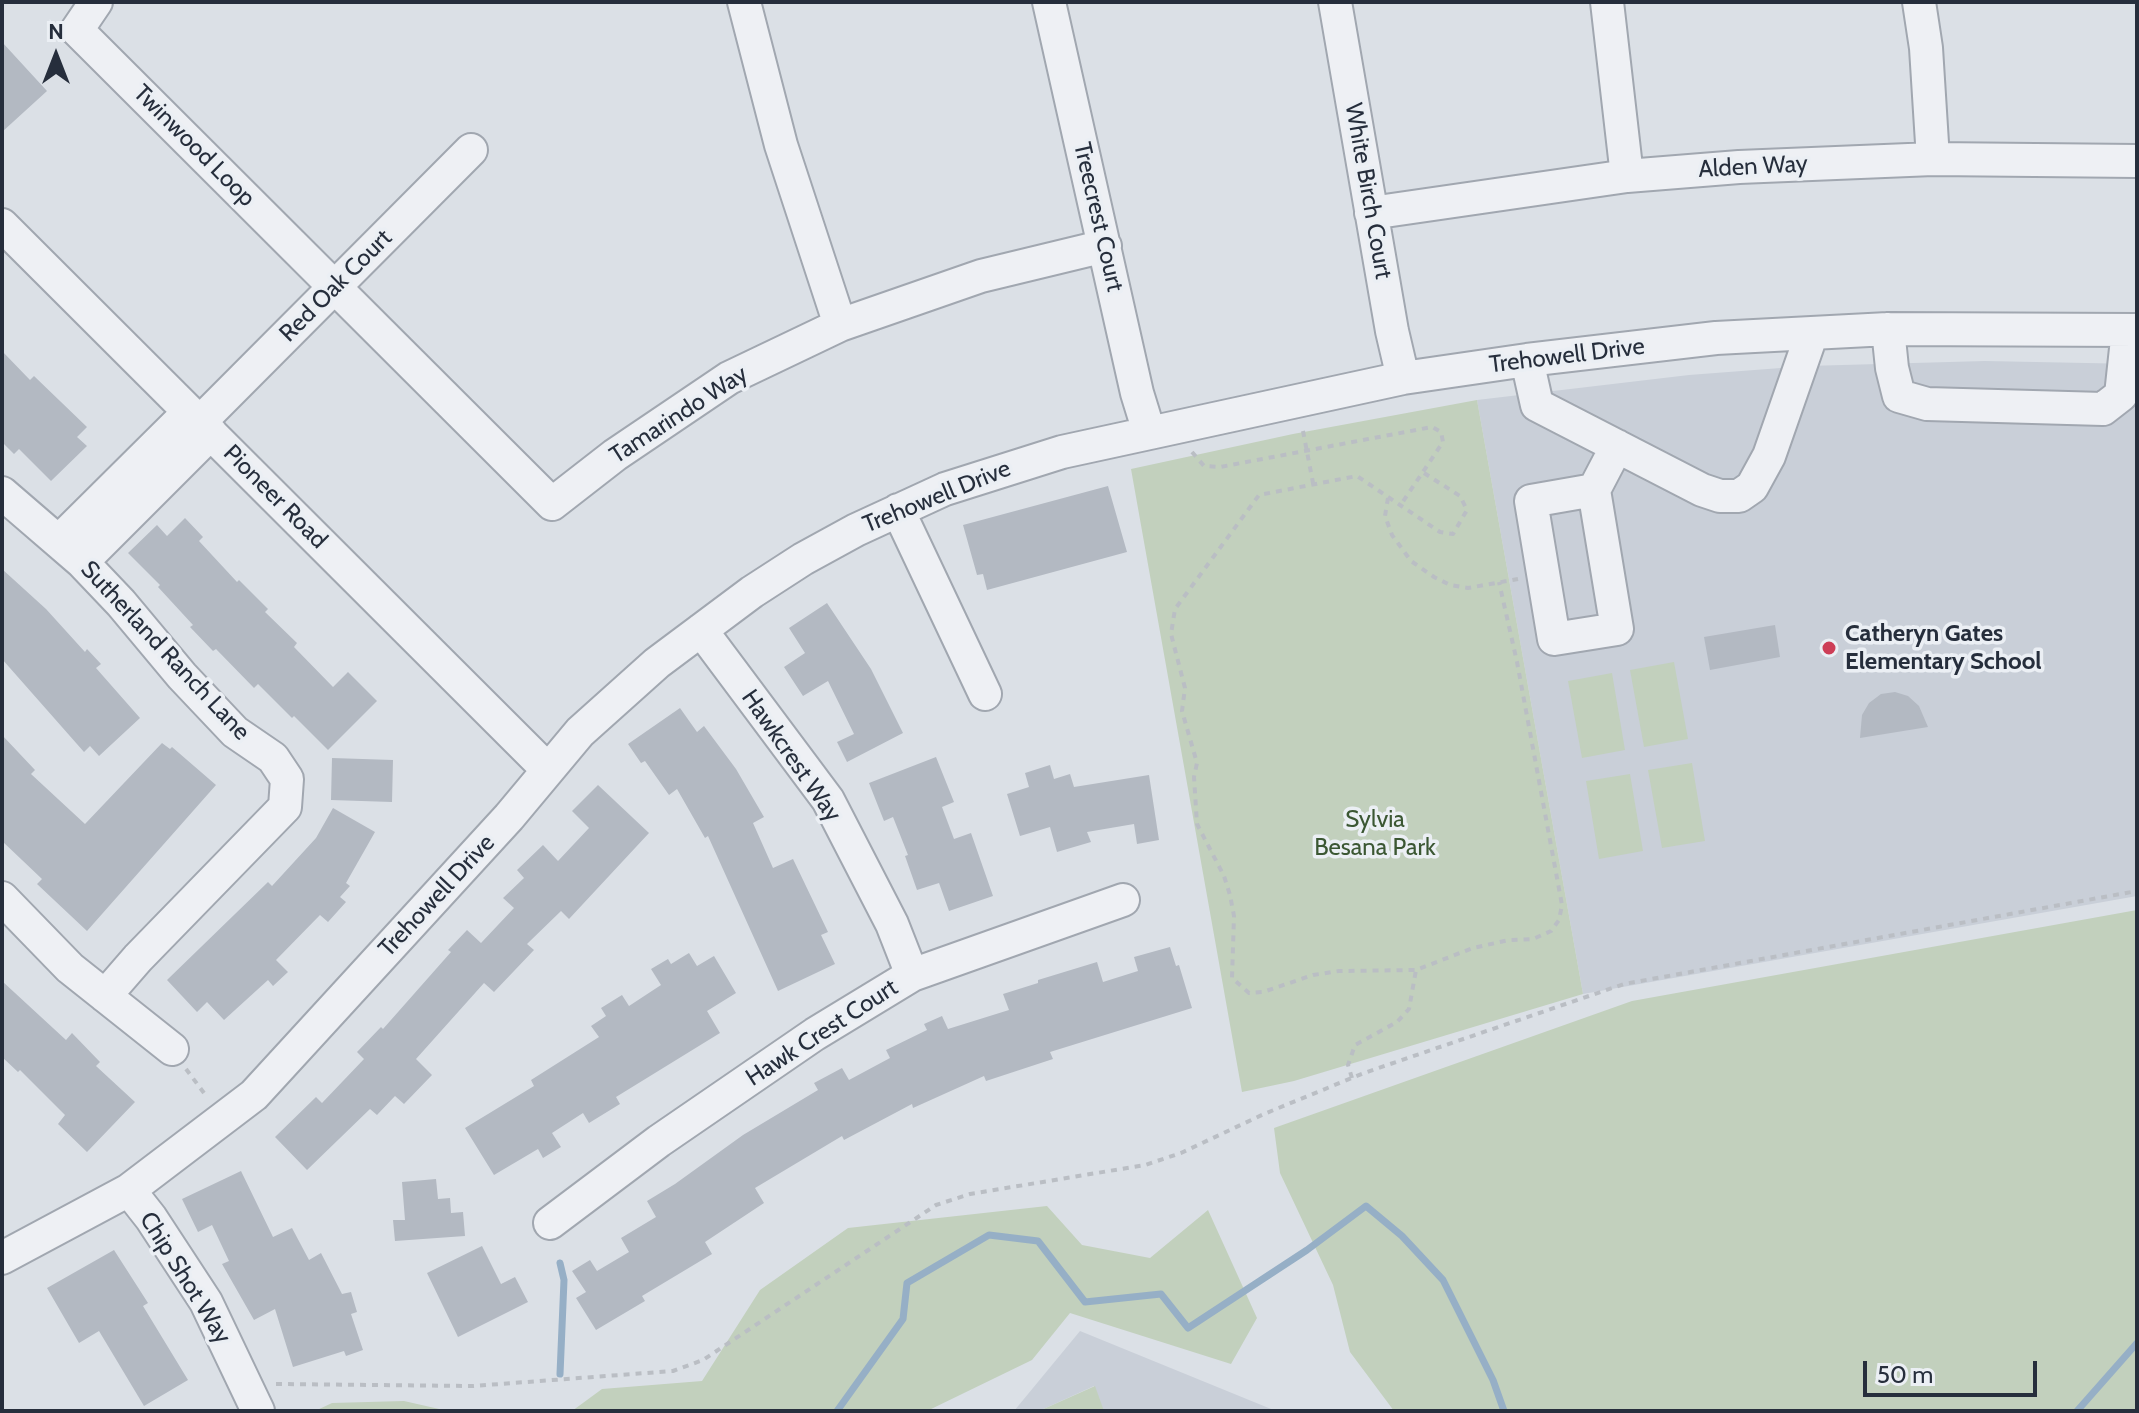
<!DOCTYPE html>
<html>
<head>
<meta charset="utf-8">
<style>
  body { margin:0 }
  #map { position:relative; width:2139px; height:1413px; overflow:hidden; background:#dbe0e6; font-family:Cabin,sans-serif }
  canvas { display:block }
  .frame { position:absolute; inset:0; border:4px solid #262e3c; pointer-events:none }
  .north { position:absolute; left:16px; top:16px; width:80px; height:80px; -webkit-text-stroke:6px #ebeff4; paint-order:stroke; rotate:0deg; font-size:22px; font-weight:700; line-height:32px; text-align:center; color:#262e3c }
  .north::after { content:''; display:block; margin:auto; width:28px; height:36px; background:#262e3c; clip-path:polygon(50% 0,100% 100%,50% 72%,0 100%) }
  .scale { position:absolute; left:1863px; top:1361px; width:174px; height:36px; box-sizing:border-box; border:4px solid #262e3c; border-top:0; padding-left:10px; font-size:24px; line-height:28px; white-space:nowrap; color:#262e3c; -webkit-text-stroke:6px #ebeff4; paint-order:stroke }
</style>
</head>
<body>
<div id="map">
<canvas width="2139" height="1413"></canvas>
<div class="frame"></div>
<div class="north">N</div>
<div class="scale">50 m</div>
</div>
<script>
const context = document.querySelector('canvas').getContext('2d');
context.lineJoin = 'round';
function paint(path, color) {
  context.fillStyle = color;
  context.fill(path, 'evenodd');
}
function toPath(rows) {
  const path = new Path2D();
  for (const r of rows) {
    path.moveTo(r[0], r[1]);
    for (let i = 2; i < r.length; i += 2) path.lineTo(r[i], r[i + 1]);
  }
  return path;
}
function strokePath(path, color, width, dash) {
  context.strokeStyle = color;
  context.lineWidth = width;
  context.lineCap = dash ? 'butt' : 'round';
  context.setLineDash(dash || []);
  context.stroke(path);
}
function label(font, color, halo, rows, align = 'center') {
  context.font = font + ' Cabin,sans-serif';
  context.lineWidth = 7;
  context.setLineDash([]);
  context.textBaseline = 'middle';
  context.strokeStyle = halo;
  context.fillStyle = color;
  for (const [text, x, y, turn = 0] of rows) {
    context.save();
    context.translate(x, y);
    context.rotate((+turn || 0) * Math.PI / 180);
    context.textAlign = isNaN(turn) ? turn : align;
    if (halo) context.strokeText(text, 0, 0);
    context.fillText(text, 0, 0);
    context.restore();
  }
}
paint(toPath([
  [1985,361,2137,364,2137,896,1583,994,1477,400,1689,375,1807,366],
  [1080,1331,1276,1411,1103,1411,1094,1386,1039,1411,1014,1411]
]), '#c9cfd8');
paint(toPath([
  [1477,400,1583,994,1294,1081,1242,1092,1131,469,1293,434],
  [1674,662,1688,739,1644,747,1630,670],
  [1612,673,1625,750,1582,758,1568,681],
  [1692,763,1705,841,1662,848,1648,770],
  [1630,774,1643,851,1599,859,1586,781],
  [2137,910,2137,1411,1394,1411,1350,1352,1333,1285,1280,1173,1274,1128,1632,1001],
  [1047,1206,1082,1245,1150,1258,1208,1210,1257,1318,1231,1364,1070,1313,1032,1360,927,1411,572,1411,602,1389,702,1381,760,1290,848,1228],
  [1095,1386,1104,1411,1039,1411],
  [404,1401,448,1411,315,1411,332,1403]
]), '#c2d0bd');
strokePath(toPath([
  [560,1263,564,1280,560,1374],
  [837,1411,903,1319,907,1283,989,1235,1038,1241,1085,1302,1161,1294,1188,1328,1307,1250,1366,1206,1402,1236,1443,1280,1493,1380,1504,1411],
  [2077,1411,2137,1343]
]), '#96afc6', 7);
paint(toPath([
  [2,42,47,91,2,132],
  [2,351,30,380,34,376,87,427,77,437,87,446,51,481,19,449,14,454,2,442],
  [1108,486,1127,552,987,590,983,574,977,575,963,525],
  [185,518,203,537,199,541,237,582,239,580,268,609,265,612,297,643,294,647,333,687,348,672,377,701,328,750,294,716,292,718,258,684,254,688,216,649,213,651,190,627,193,625,158,587,160,585,128,553,157,525,167,536],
  [2,569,46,609,85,652,87,649,101,664,96,668,140,718,99,756,90,746,84,752,2,659],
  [827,603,871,669,903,733,847,762,837,742,854,734,828,681,803,696,784,667,805,653,789,628],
  [1775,625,1780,657,1710,670,1704,637],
  [1895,692,1908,696,1919,706,1928,727,1860,738,1862,715,1869,703,1881,694],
  [680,708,697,732,704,726,736,769,764,817,753,823,773,868,793,859,828,932,821,935,835,964,778,991,708,836,705,838,677,789,669,795,645,761,641,763,628,744],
  [2,735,35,770,31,774,85,824,162,743,170,749,172,747,216,785,87,931,37,884,42,879,2,841],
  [936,757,954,802,942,807,954,839,971,833,993,896,949,911,939,883,917,890,905,856,908,855,893,817,884,821,869,783],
  [332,758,393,760,392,802,331,800],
  [1050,765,1054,779,1070,774,1074,787,1149,775,1159,840,1137,844,1134,824,1087,832,1091,842,1057,852,1050,827,1020,836,1007,794,1029,787,1025,773],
  [598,785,649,833,569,919,561,911,527,944,534,950,494,992,484,983,416,1059,432,1075,404,1104,395,1096,377,1115,370,1109,307,1170,275,1137,316,1097,322,1103,364,1059,357,1052,381,1027,383,1029,451,952,448,950,467,930,481,943,514,908,503,898,524,878,517,870,543,845,558,861,589,828,572,811],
  [333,808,375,832,346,883,350,886,340,897,346,902,328,922,320,915,276,960,288,972,273,986,268,980,224,1020,207,1002,197,1012,167,980,268,882,272,886,316,838],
  [1170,947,1176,966,1179,965,1192,1008,1050,1052,1053,1059,986,1081,984,1076,913,1108,912,1104,844,1140,842,1136,755,1188,764,1203,705,1242,712,1254,642,1296,645,1301,596,1330,576,1298,586,1292,572,1271,590,1260,597,1271,629,1252,621,1238,656,1217,647,1201,675,1184,743,1135,818,1090,814,1083,842,1068,849,1080,890,1058,886,1050,927,1030,924,1024,942,1016,948,1029,1009,1010,1003,994,1038,983,1038,980,1097,962,1103,982,1138,971,1134,957],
  [689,953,697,966,714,956,736,993,707,1011,720,1033,616,1097,620,1104,589,1123,583,1113,552,1133,561,1147,543,1158,538,1149,494,1175,465,1128,534,1086,531,1080,599,1037,591,1026,606,1016,601,1008,622,995,629,1006,661,985,651,969,668,959,671,964],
  [2,981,66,1040,72,1033,100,1062,96,1066,135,1102,87,1152,58,1124,65,1115,20,1070,18,1072,2,1057],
  [241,1171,273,1237,292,1228,309,1260,321,1253,342,1294,351,1292,357,1312,351,1314,363,1350,346,1356,344,1351,293,1367,275,1309,254,1320,222,1264,229,1261,212,1225,198,1232,182,1199],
  [436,1179,438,1199,450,1198,451,1213,463,1212,465,1236,395,1241,393,1220,405,1220,402,1182],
  [482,1246,501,1284,515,1277,528,1302,458,1337,427,1273],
  [114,1250,148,1303,143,1306,188,1380,144,1406,99,1331,79,1343,47,1288]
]), '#b3b9c2');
const minor = toPath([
  [96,2,77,30,552,504,615,455,729,378,840,325,981,276,1105,246],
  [744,2,781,145,840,325],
  [1049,2,1137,393,1149,432],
  [1335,2,1392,331,1403,378],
  [1607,2,1627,176],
  [1919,2,1926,48,1933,159],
  [1371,213,1627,176,1739,167,1933,159,2137,161],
  [2,225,547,769],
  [1888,329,1892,368,1899,396,1927,404,2103,409,2121,395,2128,330],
  [1527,360,1537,405,1702,490,1720,496,1739,496,1752,487,1769,456,1812,333],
  [200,422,471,150],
  [1594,490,1617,629,1554,639,1531,501,1594,490,1617,446],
  [2,493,82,562,121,603,182,676,235,732,273,758,287,779,285,807,138,958,105,996],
  [898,510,985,694],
  [59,541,189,412],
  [82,562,211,433],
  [701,630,828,800,892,924,912,975],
  [2,898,70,968,172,1049],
  [129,1190,151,1218,206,1302,258,1411],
  [550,1223,659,1141,815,1034,912,975,1123,900],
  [2,1258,129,1190,254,1095,509,817,580,732,657,663,752,592,803,559,856,530,945,489,1062,452,1403,378,1527,360,1716,338,1888,329,2137,330]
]);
strokePath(minor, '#a1a7b0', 36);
strokePath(toPath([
  [1303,431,1313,483],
  [1192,452,1204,466,1220,467,1432,427,1441,432,1443,442,1400,506],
  [1424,473,1460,496,1467,510,1453,534,1440,532,1357,476,1259,495,1175,609,1171,634,1185,688,1182,711,1197,763,1194,777,1197,824,1224,876,1230,895,1234,916,1232,978,1249,993,1263,992,1313,975,1339,971,1416,970,1473,948,1509,940,1533,939,1551,931,1559,920,1562,905,1517,662,1499,582],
  [1388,498,1385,516,1392,535,1411,561,1434,577,1450,585,1468,588,1518,579],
  [186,1069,207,1097],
  [1352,1078,1348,1065,1355,1045,1397,1022,1409,1009,1416,970],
  [276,1384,473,1386,673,1371,703,1360,936,1205,970,1194,1145,1165,1181,1153,1264,1114,1364,1073,1624,984,2137,891]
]), '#babec4', 4, [6, 6]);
strokePath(minor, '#eef0f4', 32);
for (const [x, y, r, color] of [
  [1829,648,8,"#cd3e57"]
]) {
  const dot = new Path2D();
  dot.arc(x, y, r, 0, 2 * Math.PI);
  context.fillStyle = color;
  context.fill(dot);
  strokePath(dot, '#ebeff4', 3);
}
label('24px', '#262e3c', '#ebeff4', [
  ["Twinwood Loop",194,146,45],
  ["Alden Way",1753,167,-3],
  ["White Birch Court",1368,191,80],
  ["Treecrest Court",1098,217,77],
  ["Red Oak Court",336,286,-45],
  ["Trehowell Drive",1567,356,-7],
  ["Tamarindo Way",679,415,-33],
  ["Pioneer Road",275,497,45],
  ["Trehowell Drive",937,497,-22],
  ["Sutherland Ranch Lane",165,651,47],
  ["Hawkcrest Way",791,756,55],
  ["Trehowell Drive",437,896,-47],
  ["Hawk Crest Court",822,1033,-33],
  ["Chip Shot Way",185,1278,58]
]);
label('bold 24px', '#262e3c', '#ebeff4', [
  ["Catheryn Gates",1845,634],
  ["Elementary School",1845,662]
], 'left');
label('24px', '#3b5733', '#ebeff4', [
  ["Sylvia",1375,820],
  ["Besana Park",1375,848]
]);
</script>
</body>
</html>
